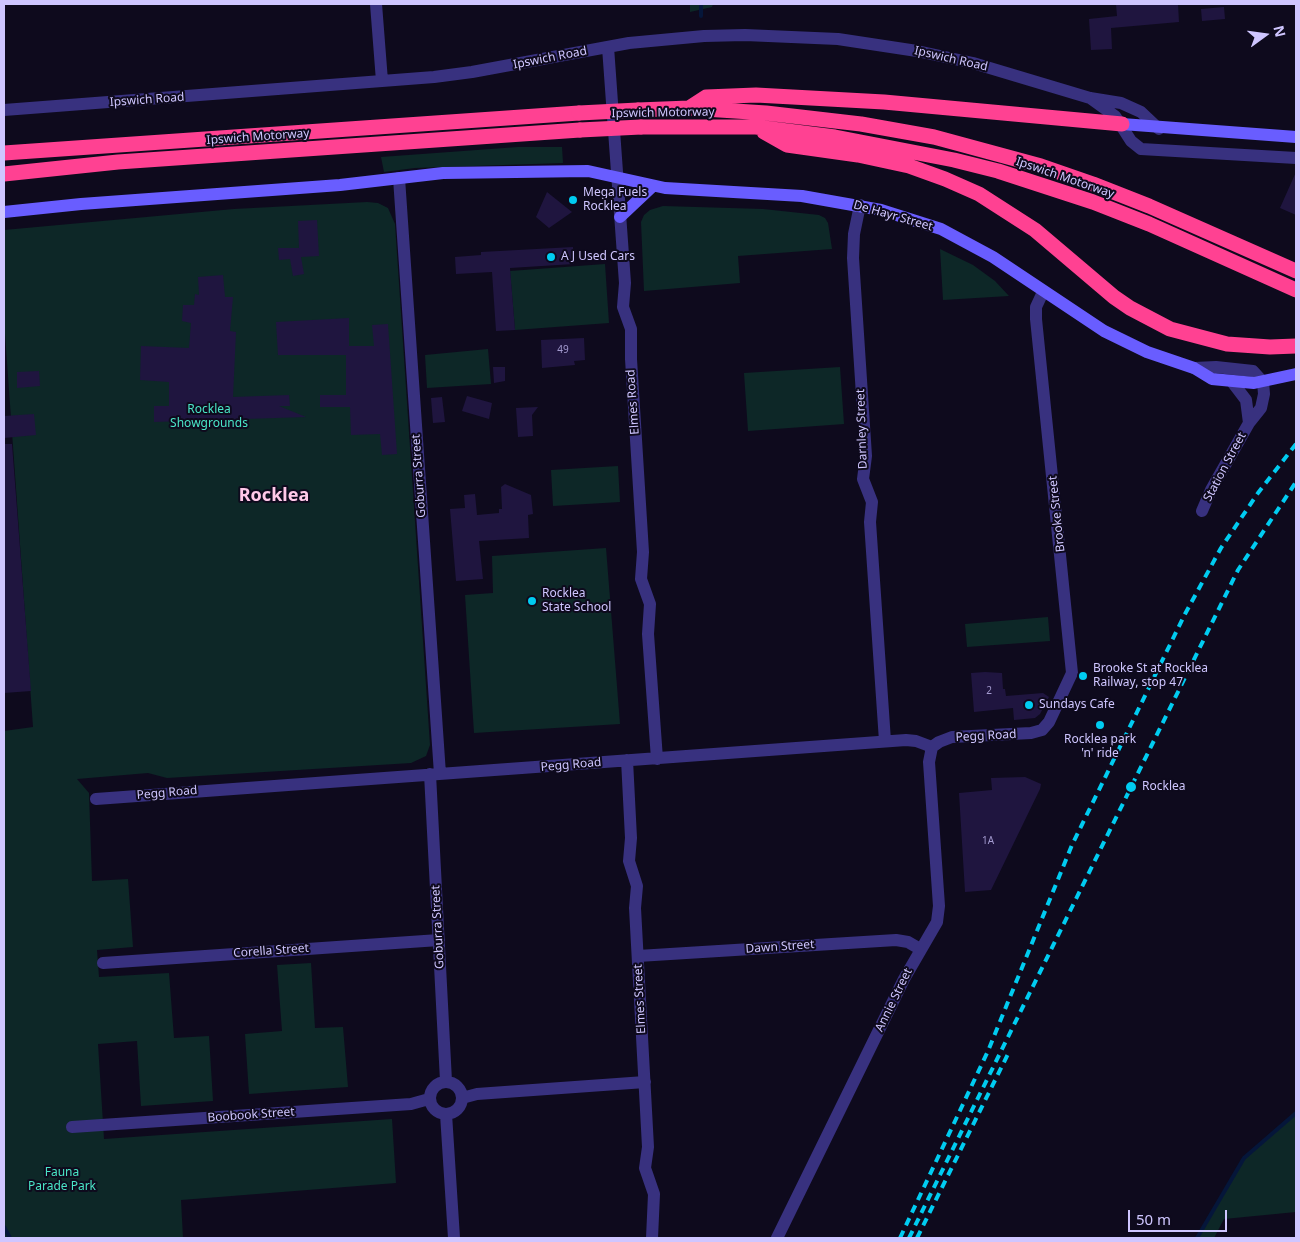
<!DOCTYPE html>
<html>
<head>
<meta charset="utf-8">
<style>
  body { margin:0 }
  #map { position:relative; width:1300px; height:1242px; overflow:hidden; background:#0e0a1d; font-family:"Noto Sans",sans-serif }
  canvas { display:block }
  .frame { position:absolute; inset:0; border:5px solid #cfc6ff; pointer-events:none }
  .north { position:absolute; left:1240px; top:10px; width:50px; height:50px; -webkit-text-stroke:4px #0e0a1d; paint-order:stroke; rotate:76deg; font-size:14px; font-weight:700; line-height:20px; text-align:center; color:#cfc6ff }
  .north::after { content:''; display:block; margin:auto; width:18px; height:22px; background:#cfc6ff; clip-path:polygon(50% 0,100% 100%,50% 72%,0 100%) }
  .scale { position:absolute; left:1128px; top:1210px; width:99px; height:22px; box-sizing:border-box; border:2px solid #cfc6ff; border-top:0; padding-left:6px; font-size:15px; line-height:18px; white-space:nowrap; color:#cfc6ff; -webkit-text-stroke:4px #0e0a1d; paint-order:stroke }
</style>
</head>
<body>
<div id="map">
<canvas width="1300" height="1242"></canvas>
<div class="frame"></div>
<div class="north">N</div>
<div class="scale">50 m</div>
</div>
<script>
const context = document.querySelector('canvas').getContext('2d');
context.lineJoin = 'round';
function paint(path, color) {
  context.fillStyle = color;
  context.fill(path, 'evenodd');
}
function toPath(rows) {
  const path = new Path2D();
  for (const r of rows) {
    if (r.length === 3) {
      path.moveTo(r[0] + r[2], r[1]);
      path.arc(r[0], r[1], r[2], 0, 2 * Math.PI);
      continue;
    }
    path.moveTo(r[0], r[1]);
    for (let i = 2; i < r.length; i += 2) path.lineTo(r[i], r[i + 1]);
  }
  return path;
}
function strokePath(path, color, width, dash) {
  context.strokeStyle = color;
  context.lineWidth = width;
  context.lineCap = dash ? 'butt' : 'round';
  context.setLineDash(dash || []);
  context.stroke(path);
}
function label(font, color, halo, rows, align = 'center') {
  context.font = font + ' "Noto Sans",sans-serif';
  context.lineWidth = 4;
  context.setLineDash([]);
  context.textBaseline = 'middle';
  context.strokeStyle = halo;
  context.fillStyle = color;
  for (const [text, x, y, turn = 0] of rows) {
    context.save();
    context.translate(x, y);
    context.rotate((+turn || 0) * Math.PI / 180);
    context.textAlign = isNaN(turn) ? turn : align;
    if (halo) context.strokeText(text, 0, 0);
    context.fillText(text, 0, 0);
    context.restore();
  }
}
paint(toPath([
  [690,4,713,4,712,7,690,12],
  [518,147,562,147,563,163,415,168,384,172,381,157],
  [367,202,378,203,388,208,395,224,430,745,426,756,411,763,167,778,148,773,77,779,89,793,92,881,128,879,133,947,97,950,99,977,169,973,174,1038,209,1036,213,1101,141,1106,137,1041,98,1044,104,1139,392,1119,396,1183,181,1200,183,1238,4,1238,4,731,33,727,4,320,4,230,234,209],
  [663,206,763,209,819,215,825,218,828,223,832,249,738,256,740,283,644,291,641,222,644,215,650,210],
  [940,249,973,265,995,281,1009,296,943,300],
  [605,264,609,323,515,330,510,271],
  [488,349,491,384,427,388,425,355],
  [840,367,844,424,748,431,744,373],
  [618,466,620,502,553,506,551,470],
  [606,548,620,724,474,733,465,595,493,593,492,556],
  [1048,617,1050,641,967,647,965,624],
  [311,963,315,1028,343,1027,348,1087,249,1094,245,1034,282,1031,277,965],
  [1296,1113,1296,1212,1224,1219,1214,1238,1197,1238,1244,1158]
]), '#0d2727');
strokePath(toPath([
  [701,4,701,16],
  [4,1227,10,1238],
  [1197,1238,1244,1158,1296,1113]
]), '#05163a', 4);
paint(toPath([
  [1116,4,1178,4,1179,22,1111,28,1112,49,1091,50,1089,19,1117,16],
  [1224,7,1225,19,1202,21,1201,9],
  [1296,172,1296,215,1280,208],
  [547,192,572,212,549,228,536,217],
  [317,220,319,256,301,257,304,274,293,276,290,259,279,260,278,248,299,248,298,221],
  [573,247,574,264,510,268,515,330,496,331,492,272,456,274,455,257,481,255,481,252],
  [223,275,225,297,233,297,230,331,236,332,233,397,289,395,290,406,279,406,306,417,154,422,154,406,169,406,169,382,140,380,141,346,189,348,191,323,182,321,183,305,194,305,195,294,199,295,198,277],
  [349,318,349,346,374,346,372,325,388,324,397,454,382,455,380,434,351,435,350,407,320,407,320,395,346,395,346,355,278,355,276,322],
  [584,338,585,360,574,361,575,365,542,368,541,340],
  [493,367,505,367,505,381,494,383],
  [39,371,40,386,17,388,17,372],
  [467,396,492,403,489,419,462,411],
  [442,397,445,422,433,423,431,398],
  [538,407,532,415,533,436,518,437,516,408],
  [34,414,36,435,4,438,4,416],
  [4,444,12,444,31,691,4,693],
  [505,484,531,495,533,514,528,515,529,538,479,541,483,579,456,581,450,509,465,508,464,495,475,494,477,515,499,513,499,509,502,509,501,487],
  [985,672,1002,673,1003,689,1005,689,1006,696,1043,693,1049,697,1040,714,1035,718,1014,720,1013,708,974,712,971,673],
  [1025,777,1041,784,1040,789,991,890,965,892,959,793,992,790,991,778]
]), '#1f153f');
strokePath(toPath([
  [376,4,382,81],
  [608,47,625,283,623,307,631,329,631,359,643,552,641,579,650,604,648,634,657,759],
  [1090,98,1115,116,1131,141,1141,149,1296,158],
  [4,110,434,77,472,72,629,43,704,36,745,35,838,39,917,51,973,63,1090,98,1121,103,1141,112,1159,129],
  [399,178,440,774],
  [860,205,854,234,853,258,866,456,863,479,872,502,870,522,885,741],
  [1194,368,1216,367,1253,371,1263,382,1264,394,1261,408,1249,423,1211,490,1202,511],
  [1233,383,1246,400,1249,423],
  [627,760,631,838,629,861,637,886,635,908,648,1147,645,1168,654,1194,652,1238],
  [430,774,446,1081],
  [96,799,906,740,916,741,932,747],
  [638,956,896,940,908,942,920,949],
  [103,963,439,940],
  [446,1098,16],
  [462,1098,477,1094,645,1082],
  [446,1114,454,1238],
  [72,1127,411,1104,429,1099],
  [777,1238,904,979,937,922,939,906,929,762,932,747,939,742,952,737,1031,733,1042,730,1049,722,1072,673,1036,319,1036,307,1043,292]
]), '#38317f', 12);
strokePath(toPath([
  [1122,124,1296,137],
  [4,212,81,204,340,185,443,173,588,171,665,188,802,196,881,210,941,229,993,257,1104,331,1147,352,1194,368,1212,379,1254,383,1296,374],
  [620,217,653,186]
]), '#695dff', 12);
strokePath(toPath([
  [689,108,706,97,756,95,884,102,1122,124],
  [638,110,689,108,766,113,861,124,934,137,1041,166,1093,184,1149,206,1296,271],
  [641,127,756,127,835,137,954,160,998,171,1093,202,1149,224,1296,290],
  [764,132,787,145,858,155,909,166,945,179,979,194,1035,230,1114,297,1130,308,1170,329,1227,344,1270,347,1296,346],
  [4,153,579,113],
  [4,174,118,162,580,130]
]), '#ff4192', 15);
strokePath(toPath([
  [900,1238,988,1051,1072,845,1185,614,1221,548,1258,493,1296,444],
  [909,1238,1238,570,1296,482],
  [917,1238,1009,1052]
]), '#00ccf1', 4, [8, 6]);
strokePath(toPath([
  [579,113,638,110],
  [580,130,641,127]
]), '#ff4192', 15);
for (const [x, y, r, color] of [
  [573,200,5,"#00ccf1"],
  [551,257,5,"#00ccf1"],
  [532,601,5,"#00ccf1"],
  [1083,676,5,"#00ccf1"],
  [1029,705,5,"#00ccf1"],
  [1100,725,5,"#00ccf1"],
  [1131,787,6,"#00ccf1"]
]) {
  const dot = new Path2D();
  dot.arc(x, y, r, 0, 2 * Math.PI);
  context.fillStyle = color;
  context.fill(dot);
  strokePath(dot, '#0e0a1d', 2);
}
label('10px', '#a39acf', null, [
  ["49",563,350],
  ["2",989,691],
  ["1A",988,841]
]);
label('12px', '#cfc6ff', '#0e0a1d', [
  ["Ipswich Road",550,58,-11],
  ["Ipswich Road",951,59,13],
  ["Ipswich Road",147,100,-4],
  ["Ipswich Motorway",663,113,-1],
  ["Ipswich Motorway",258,137,-4],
  ["Ipswich Motorway",1065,178,19],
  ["De Hayr Street",893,216,16],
  ["Elmes Road",633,402,-94],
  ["Darnley Street",862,429,-92],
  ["Station Street",1225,467,-62],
  ["Goburra Street",419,476,-94],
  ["Brooke Street",1057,514,-96],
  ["Pegg Road",986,736,-3],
  ["Pegg Road",571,765,-5],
  ["Pegg Road",167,793,-5],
  ["Goburra Street",438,927,-93],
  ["Dawn Street",780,947,-4],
  ["Corella Street",271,951,-4],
  ["Elmes Street",640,999,-93],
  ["Annie Street",894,1000,-64],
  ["Boobook Street",251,1115,-4]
]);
label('12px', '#cfc6ff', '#0e0a1d', [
  ["Mega Fuels",583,193],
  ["Rocklea",583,207],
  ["A J Used Cars",561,257],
  ["Rocklea",542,594],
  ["State School",542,608],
  ["Brooke St at Rocklea",1093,669],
  ["Railway, stop 47",1093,683],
  ["Sundays Cafe",1039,705],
  ["Rocklea park",1100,740,"center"],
  ["'n' ride",1100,754,"center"],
  ["Rocklea",1142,787]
], 'left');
label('12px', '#4ae6c7', '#0e0a1d', [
  ["Rocklea",209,410],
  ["Showgrounds",209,424],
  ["Fauna",62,1173],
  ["Parade Park",62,1187]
]);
label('bold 18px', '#ffc8e8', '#0e0a1d', [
  ["Rocklea",274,496]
]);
</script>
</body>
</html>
